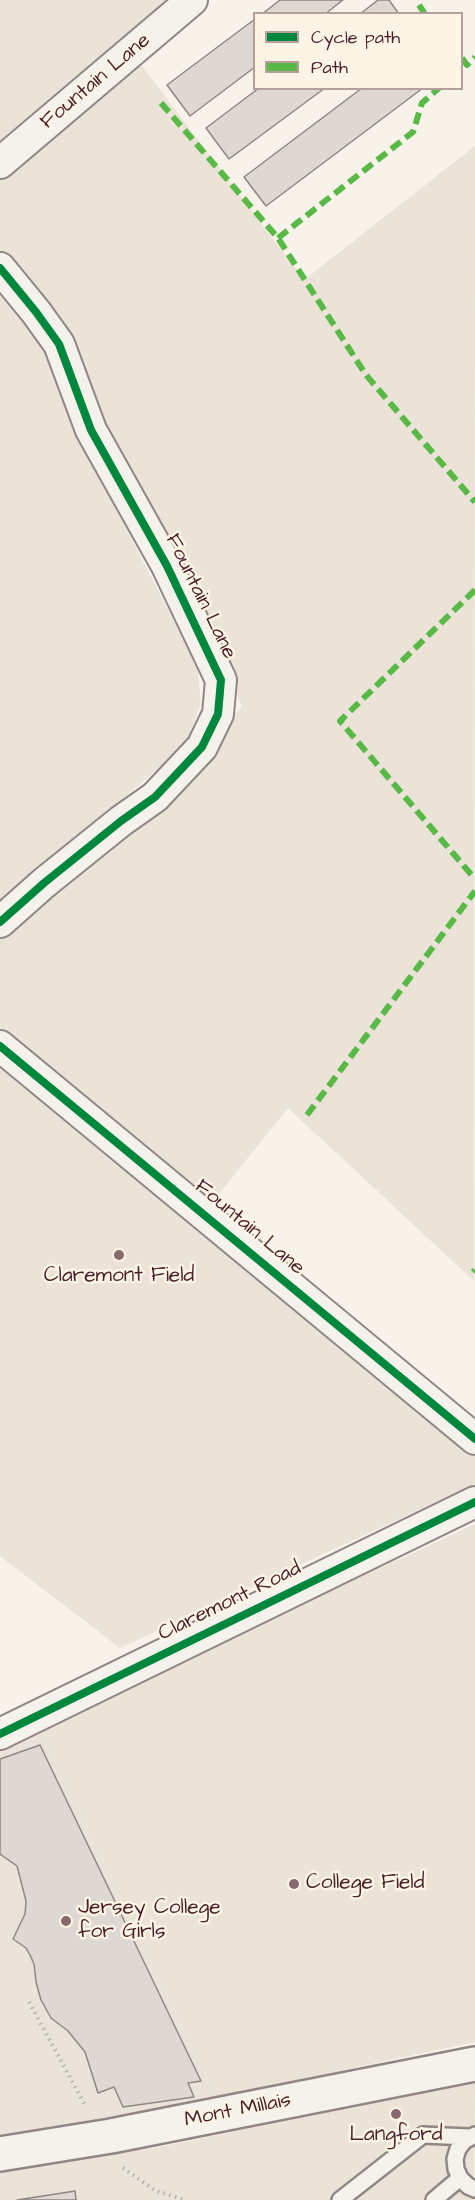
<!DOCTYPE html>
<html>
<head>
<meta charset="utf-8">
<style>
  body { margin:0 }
  #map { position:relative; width:475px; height:2200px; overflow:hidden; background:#f7f3ea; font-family:"Architects Daughter",sans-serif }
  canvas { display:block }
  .legend { position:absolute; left:253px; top:12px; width:210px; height:78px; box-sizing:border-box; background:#fcf5e5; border:2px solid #b59f9b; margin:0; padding:8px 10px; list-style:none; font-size:18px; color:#4a1f2b }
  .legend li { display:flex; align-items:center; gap:12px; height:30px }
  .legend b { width:30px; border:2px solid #b59f9b }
</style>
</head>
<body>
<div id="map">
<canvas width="475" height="2200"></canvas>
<ul class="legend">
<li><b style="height:8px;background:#00873e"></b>Cycle path</li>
<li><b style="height:8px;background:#58b947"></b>Path</li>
</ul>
</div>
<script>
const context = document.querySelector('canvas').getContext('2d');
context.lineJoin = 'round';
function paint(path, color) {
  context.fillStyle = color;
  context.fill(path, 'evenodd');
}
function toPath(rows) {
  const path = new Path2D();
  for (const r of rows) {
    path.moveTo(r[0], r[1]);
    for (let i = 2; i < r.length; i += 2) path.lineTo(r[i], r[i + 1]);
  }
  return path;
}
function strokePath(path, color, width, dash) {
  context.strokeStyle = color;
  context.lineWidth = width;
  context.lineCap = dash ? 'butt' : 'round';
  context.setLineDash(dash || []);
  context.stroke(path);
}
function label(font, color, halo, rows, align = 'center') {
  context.font = font + ' "Architects Daughter",sans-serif';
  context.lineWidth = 5;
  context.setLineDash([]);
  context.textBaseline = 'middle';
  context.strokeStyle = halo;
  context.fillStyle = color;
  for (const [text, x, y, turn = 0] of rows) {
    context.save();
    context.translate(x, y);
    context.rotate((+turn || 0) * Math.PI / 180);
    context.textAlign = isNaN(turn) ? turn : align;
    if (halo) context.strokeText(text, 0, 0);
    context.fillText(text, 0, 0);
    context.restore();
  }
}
paint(toPath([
  [38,1727,216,2097,0,2137,0,1745]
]), '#ebe3d9');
paint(toPath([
  [0,0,172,0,0,144],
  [139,62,304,280,475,146,474,1281,288,1108,210,1205,0,1028,0,934,145,817,242,707,170,547,0,254,0,175],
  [0,287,36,330,95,468,197,666,201,703,186,744,0,906],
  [0,1057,475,1454,475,1487,436,1502,120,1648,0,1556],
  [475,1524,475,2042,216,2097,38,1727],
  [475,2082,474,2200,0,2200,0,2171,159,2147]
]), '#ebe2d8');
const building = toPath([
  [280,0,343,0,325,14,262,14,280,0],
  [378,0,389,0,399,14,360,14,378,0],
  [255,19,255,67,190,116,167,85,255,19],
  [259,88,325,88,229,159,206,128,259,88],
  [362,88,423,88,266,206,244,177,362,88],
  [40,1745,201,2081,188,2083,194,2097,123,2107,114,2087,98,2093,85,2052,68,2031,51,2018,41,2000,36,1982,34,1964,30,1955,26,1948,13,1939,25,1914,26,1901,17,1866,0,1854,0,1759,40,1745],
  [75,2191,76,2200,17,2200,75,2191]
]);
paint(building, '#ddd8d2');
strokePath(building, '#908684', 1.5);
const lane = toPath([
  [475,2135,464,2141,458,2149,455,2159,456,2169,460,2178,468,2186,475,2189],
  [340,2200,423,2135,469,2137],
  [434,2200,460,2178]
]);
const street = toPath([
  [0,163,192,0],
  [0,268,36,312,59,344,91,430,167,566,221,680,218,714,202,747,155,797,121,821,44,883,0,922],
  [0,1046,475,1439],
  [0,1734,475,1502]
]);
const primary = toPath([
  [0,2154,111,2136,475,2064]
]);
strokePath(lane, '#908684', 20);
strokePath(street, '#908684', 34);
strokePath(primary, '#908684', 38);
strokePath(toPath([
  [29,2002,86,2107],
  [123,2168,156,2191,186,2200]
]), '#b8b1ae', 4, [1.5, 4.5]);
strokePath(lane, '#f5f2ec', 15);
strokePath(street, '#f5f2ec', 30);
strokePath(primary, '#f5f2ec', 33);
strokePath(toPath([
  [419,5,425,14],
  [462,58,467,65,475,57],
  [161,103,278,238,366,375,475,502],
  [278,238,413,132,422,103,439,88],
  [475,590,340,721,475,879],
  [307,1115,475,891],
  [473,1272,475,1270]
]), '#58b947', 6, [12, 6]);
strokePath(toPath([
  [0,268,36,312,59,344,91,430,167,566,221,680,218,714,202,747,155,797,121,821,44,883,0,922],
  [0,1046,475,1439],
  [0,1734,475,1502]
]), '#00873e', 8);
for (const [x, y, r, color] of [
  [119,1255,6,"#87696e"],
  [294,1884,6,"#87696e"],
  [66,1921,6,"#87696e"],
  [396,2114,6,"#87696e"]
]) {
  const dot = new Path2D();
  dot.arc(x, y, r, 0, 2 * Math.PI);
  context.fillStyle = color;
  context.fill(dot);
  strokePath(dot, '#fcf5e5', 2);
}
label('21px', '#4a1f2b', '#fcf5e5', [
  ["Fountain Lane",96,82,-40],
  ["Fountain Lane",200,597,64],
  ["Fountain Lane",249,1228,40],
  ["Claremont Road",230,1602,-26],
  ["Mont Millais",238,2111,-11]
]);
label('21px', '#4a1f2b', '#fcf5e5', [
  ["Claremont Field",119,1277],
  ["College Field",306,1884,"left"],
  ["Jersey College",78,1909,"left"],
  ["for Girls",78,1933,"left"],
  ["Langford",396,2136]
]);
</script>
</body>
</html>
